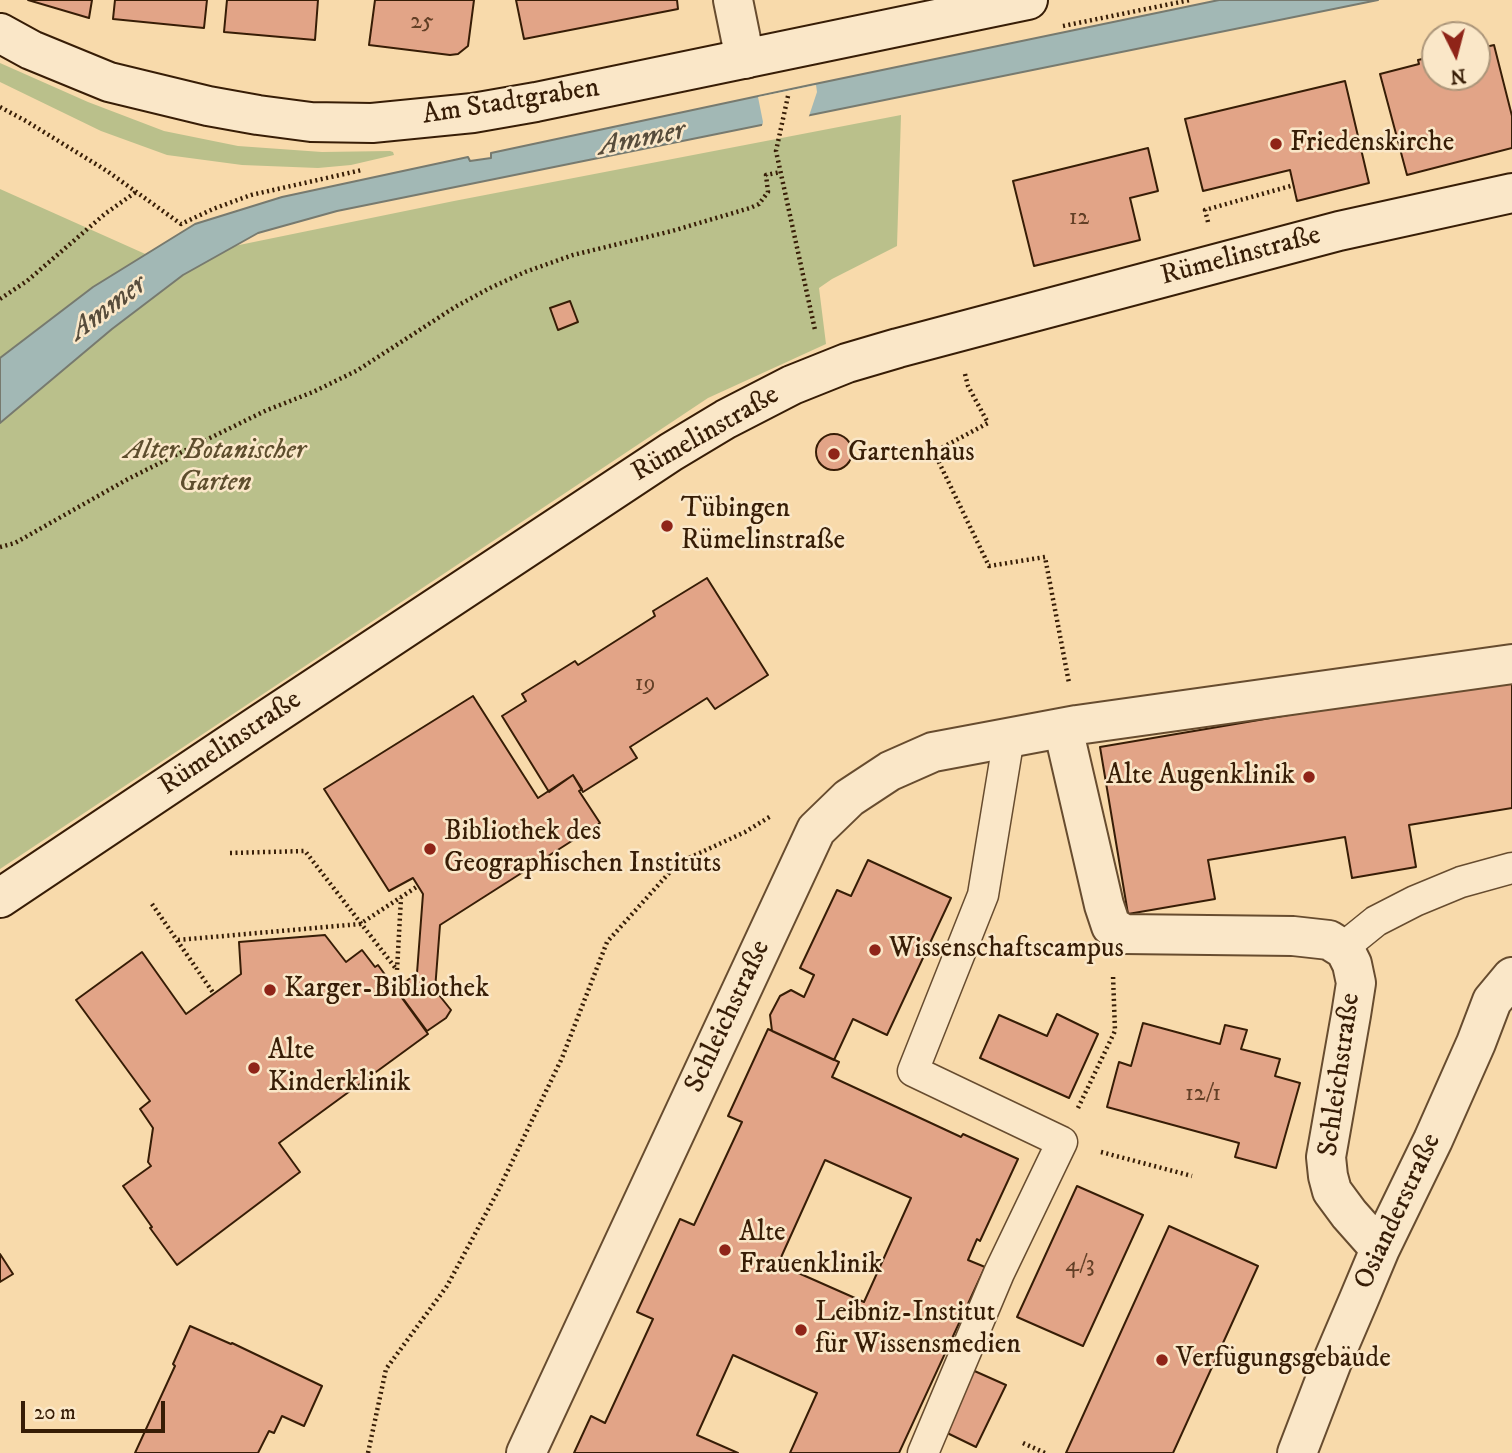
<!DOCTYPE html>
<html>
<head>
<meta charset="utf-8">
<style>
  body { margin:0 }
  #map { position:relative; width:1512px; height:1453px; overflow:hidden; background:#f8daab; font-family:"IM FELL DW Pica",serif }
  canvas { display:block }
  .north { position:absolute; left:1421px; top:21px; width:70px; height:70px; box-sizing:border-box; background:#fae7c8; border:2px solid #ac967a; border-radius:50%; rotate:174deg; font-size:19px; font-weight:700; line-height:28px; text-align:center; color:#371d06 }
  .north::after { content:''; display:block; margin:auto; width:24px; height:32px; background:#8f2418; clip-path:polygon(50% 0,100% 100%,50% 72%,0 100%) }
  .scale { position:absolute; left:21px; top:1401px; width:144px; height:32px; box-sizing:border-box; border:4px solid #371d06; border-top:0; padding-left:9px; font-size:21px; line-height:24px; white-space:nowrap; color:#371d06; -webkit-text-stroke:5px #fae7c8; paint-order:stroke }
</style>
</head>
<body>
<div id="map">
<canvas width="1512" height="1453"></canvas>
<div class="north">N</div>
<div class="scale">20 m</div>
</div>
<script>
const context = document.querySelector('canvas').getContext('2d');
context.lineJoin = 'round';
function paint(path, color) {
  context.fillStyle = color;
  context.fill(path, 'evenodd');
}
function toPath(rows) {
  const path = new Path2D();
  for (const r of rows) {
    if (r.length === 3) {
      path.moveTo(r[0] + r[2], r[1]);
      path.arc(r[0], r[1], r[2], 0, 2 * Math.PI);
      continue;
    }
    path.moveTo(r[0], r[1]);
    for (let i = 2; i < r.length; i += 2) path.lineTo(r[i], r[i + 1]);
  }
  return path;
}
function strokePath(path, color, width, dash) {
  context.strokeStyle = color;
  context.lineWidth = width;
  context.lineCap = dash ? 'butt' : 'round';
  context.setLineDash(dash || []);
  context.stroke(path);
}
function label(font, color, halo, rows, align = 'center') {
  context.font = font + ' "IM FELL DW Pica",serif';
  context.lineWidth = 5;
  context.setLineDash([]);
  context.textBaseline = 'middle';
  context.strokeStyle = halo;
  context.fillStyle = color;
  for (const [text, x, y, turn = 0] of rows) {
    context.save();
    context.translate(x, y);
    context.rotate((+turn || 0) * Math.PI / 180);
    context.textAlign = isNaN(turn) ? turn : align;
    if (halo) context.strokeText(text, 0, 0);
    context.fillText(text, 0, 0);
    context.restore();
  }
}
paint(toPath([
  [0,63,88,102,164,131,238,146,322,152,390,151,393,152,394,155,351,165,318,168,242,165,167,155,101,131,0,82],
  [901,115,897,246,832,279,819,288,826,344,708,398,0,869,0,189,161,261,454,201]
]), '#bac08b');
const water = toPath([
  [1219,0,1378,0,337,211,258,233,183,275,112,329,0,423,0,358,93,287,195,224,282,197,468,157,470,161,491,158,491,153,810,85,1219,0]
]);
paint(water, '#a2b8b5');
strokePath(water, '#777a6f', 2);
paint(toPath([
  [816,85,817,92,808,119,761,129,763,122,758,97]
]), '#f8daab');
const building = toPath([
  [28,0,92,0,89,18,28,0],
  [115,0,207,0,204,28,113,19,115,0],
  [227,0,318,0,315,40,224,32,227,0],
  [375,0,474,0,468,46,458,54,450,55,369,45,375,0],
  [516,0,677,0,678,9,524,39,516,0],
  [1494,45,1512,116,1512,148,1407,175,1380,74,1419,64,1418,60,1435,56,1435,77,1477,77,1477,49,1494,45],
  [1345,81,1369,183,1297,201,1290,170,1203,191,1185,119,1345,81],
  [1148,148,1158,191,1130,198,1140,240,1034,266,1013,181,1148,148],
  [570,301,578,322,558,330,550,308,570,301],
  [834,452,18],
  [707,578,768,675,715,709,707,698,630,747,637,758,583,792,573,775,549,792,502,716,526,701,522,694,575,661,578,665,655,616,653,611,707,578],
  [1512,677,1512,808,1409,825,1416,867,1352,878,1345,837,1208,860,1215,899,1128,914,1100,747,1512,677],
  [473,696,538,798,573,775,582,789,579,791,600,823,440,925,435,990,451,1010,446,1018,427,1031,396,989,417,973,423,894,413,878,389,891,324,789,473,696],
  [868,860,951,898,887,1035,853,1019,834,1060,772,1031,770,1015,780,996,791,990,804,997,814,975,800,968,837,890,851,896,868,860],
  [325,935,346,962,362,950,375,967,378,965,428,1034,279,1143,300,1172,177,1265,150,1228,152,1227,123,1186,151,1166,148,1162,153,1128,140,1109,150,1101,76,1000,142,952,186,1014,241,974,239,942,325,935],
  [1057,1014,1098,1034,1069,1098,980,1058,999,1015,1047,1036,1057,1014],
  [1143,1023,1220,1044,1225,1025,1247,1030,1241,1049,1280,1059,1275,1076,1300,1083,1276,1168,1235,1157,1239,1143,1107,1107,1119,1062,1131,1066,1143,1023],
  [768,1029,839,1062,832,1077,961,1137,963,1134,1018,1159,980,1241,977,1239,968,1260,985,1267,899,1453,790,1453,817,1393,733,1355,697,1435,738,1453,574,1453,591,1416,605,1423,653,1319,637,1312,680,1219,694,1225,742,1122,728,1116,768,1029],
  [825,1160,911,1198,864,1302,778,1264,825,1160],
  [1077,1186,1143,1215,1083,1346,1017,1317,1077,1186],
  [1169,1226,1258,1266,1173,1453,1066,1453,1169,1226],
  [0,1254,13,1274,0,1282,0,1254],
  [190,1326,231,1344,232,1343,322,1386,304,1426,282,1416,274,1433,269,1431,258,1453,135,1453,175,1366,173,1364,190,1326],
  [970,1369,1006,1385,976,1447,941,1430,970,1369]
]);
paint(building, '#e2a487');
strokePath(building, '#371d06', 2);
const lane = toPath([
  [1345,950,1355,938,1376,921,1415,901,1461,882,1512,868],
  [923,1453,999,1273,1062,1142,913,1071,983,895,1009,737]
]);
const street = toPath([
  [733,0,745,59],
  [1063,728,1104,905,1111,926,1124,934,1293,936,1329,940,1345,950,1352,964,1356,983,1351,1015,1326,1157,1328,1176,1332,1191,1349,1214,1380,1249],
  [526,1453,816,830,849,798,890,771,933,752,1077,725,1512,664],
  [1297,1453,1332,1362,1359,1299,1380,1249,1433,1140,1476,1043,1492,1001,1512,977]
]);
const secondary = toPath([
  [0,33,31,50,109,82,208,106,258,115,311,122,372,123,473,113,536,102,1028,0],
  [0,898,254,728,671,452,726,419,792,385,847,363,898,348,1339,231,1512,193]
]);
strokePath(lane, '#674c2f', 33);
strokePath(street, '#674c2f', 42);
strokePath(secondary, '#371d06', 42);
strokePath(toPath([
  [1063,26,1190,0],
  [788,96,776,151,815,330],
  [0,107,26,121,107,171,181,224,213,209,251,195,362,170],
  [1208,222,1205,210,1294,185],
  [0,299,27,281,106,213,136,192],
  [965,374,968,386,988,423,934,452,989,566,1045,557,1069,683],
  [0,547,15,543,128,479,212,437,267,410,313,392,358,370,455,307,490,288,525,272,573,255,672,231,750,208,759,204,768,192,766,175,781,172],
  [230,853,305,851,397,970,401,898],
  [152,904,214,994],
  [178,940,360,924,418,886],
  [1078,1108,1115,1031,1113,975],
  [1101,1152,1192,1176],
  [1023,1443,1045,1453],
  [368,1453,386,1369,447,1286,498,1191,562,1058,607,942,678,863,745,832,771,816]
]), '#371d06', 4.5, [2, 3.5]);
strokePath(lane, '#fae7c8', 30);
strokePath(street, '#fae7c8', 38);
strokePath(secondary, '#fae7c8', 38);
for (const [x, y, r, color] of [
  [1276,144,7,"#8f2418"],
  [834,454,7,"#8f2418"],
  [667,526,7,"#8f2418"],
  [1309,777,7,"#8f2418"],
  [430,849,7,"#8f2418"],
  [875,950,7,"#8f2418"],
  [270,990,7,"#8f2418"],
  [254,1068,7,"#8f2418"],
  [725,1250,7,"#8f2418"],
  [801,1330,7,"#8f2418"],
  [1162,1360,7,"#8f2418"]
]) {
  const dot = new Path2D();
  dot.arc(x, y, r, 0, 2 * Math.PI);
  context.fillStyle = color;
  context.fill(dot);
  strokePath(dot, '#fae7c8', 2.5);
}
label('24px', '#623f26', null, [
  ["25",422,23],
  ["12",1079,219],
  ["19",645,685],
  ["12/1",1203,1095],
  ["4/3",1080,1266]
]);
label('28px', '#371d06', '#fae7c8', [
  ["Am Stadtgraben",511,103,-9],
  ["Rümelinstraße",1241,257,-15],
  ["Rümelinstraße",706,435,-30],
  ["Rümelinstraße",231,744,-34],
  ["Schleichstraße",729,1017,-65],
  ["Schleichstraße",1341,1075,-82],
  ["Osianderstraße",1399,1212,-65]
]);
label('28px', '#371d06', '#fae7c8', [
  ["Friedenskirche",1290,144],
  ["Gartenhaus",848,454],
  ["Tübingen",681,510],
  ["Rümelinstraße",681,542],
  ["Alte Augenklinik",1295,777,"right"],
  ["Bibliothek des",444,833],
  ["Geographischen Instituts",444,865],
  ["Wissenschaftscampus",889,950],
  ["Karger-Bibliothek",284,990],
  ["Alte",268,1052],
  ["Kinderklinik",268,1084],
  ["Alte",739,1234],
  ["Frauenklinik",739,1266],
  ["Leibniz-Institut",815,1314],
  ["für Wissensmedien",815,1346],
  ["Verfügungsgebäude",1176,1360]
], 'left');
label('italic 28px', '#5e4e2e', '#fae7c8', [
  ["Alter Botanischer",215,452],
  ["Garten",215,484]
]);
label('italic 30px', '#574c3b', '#fae7c8', [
  ["Ammer",642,140,-11],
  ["Ammer",109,309,-37]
]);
</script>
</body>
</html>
